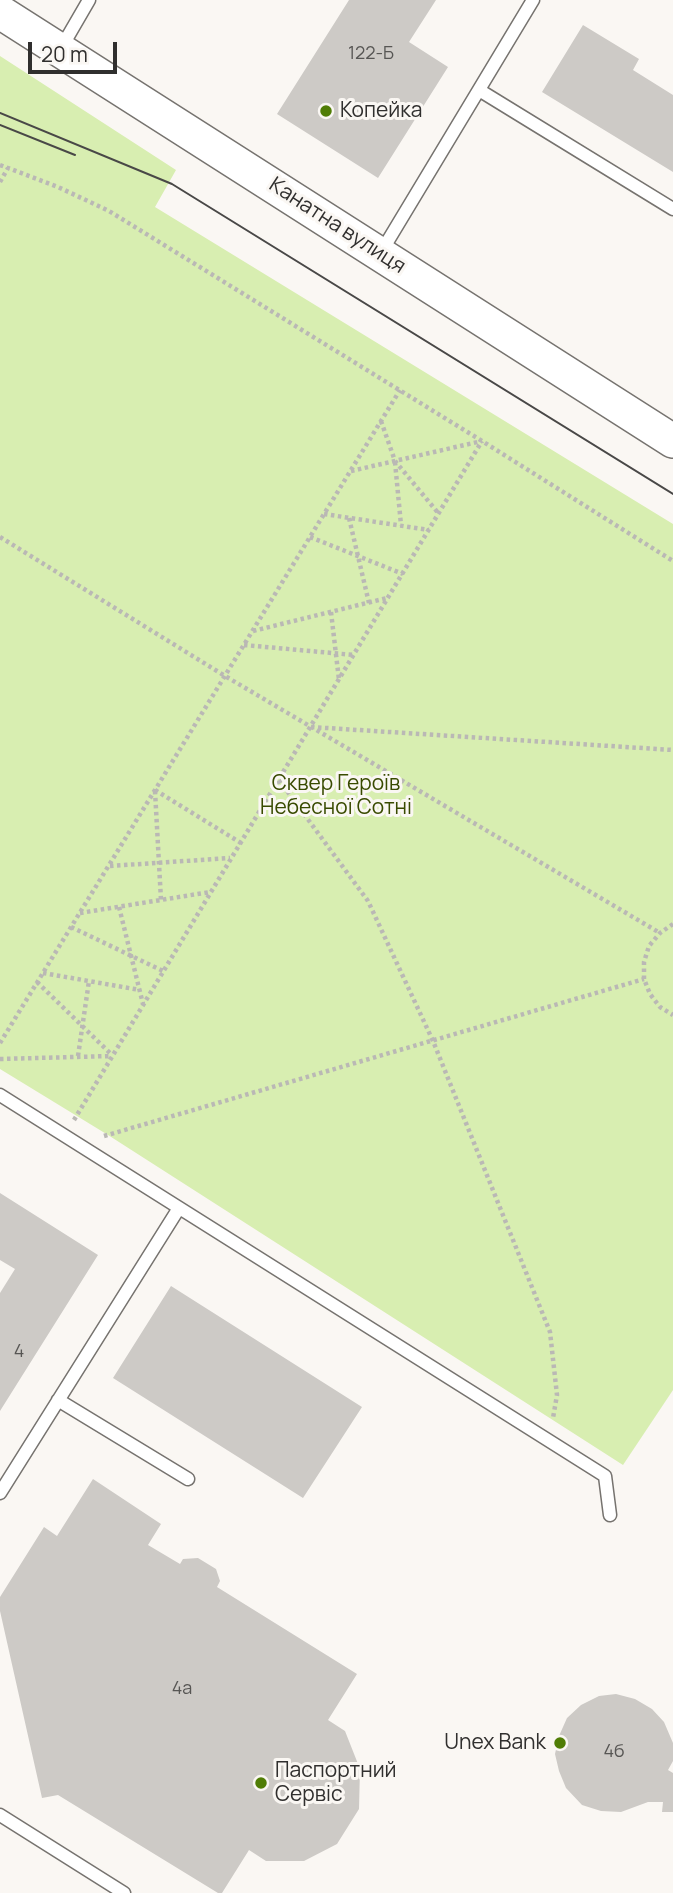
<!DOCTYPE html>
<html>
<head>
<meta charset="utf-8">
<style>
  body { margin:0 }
  #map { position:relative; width:673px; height:1893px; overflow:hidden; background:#faf7f3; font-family:Manrope,sans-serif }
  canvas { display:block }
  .scale { position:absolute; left:28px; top:42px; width:89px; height:32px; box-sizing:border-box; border:4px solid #302f2e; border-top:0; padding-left:9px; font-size:21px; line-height:24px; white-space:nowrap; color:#302f2e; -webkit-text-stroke:5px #faf7f3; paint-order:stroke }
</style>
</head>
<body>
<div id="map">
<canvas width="673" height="1893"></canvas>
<div class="scale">20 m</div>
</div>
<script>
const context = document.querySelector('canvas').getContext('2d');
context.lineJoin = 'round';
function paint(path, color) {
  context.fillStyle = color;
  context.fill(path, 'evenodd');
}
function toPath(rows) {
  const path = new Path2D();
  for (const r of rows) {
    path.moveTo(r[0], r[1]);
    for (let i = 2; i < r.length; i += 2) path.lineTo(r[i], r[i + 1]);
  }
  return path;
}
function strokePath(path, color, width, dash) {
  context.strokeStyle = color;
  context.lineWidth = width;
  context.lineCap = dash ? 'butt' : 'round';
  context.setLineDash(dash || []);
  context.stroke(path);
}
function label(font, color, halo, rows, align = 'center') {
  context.font = font + ' Manrope,sans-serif';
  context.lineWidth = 6;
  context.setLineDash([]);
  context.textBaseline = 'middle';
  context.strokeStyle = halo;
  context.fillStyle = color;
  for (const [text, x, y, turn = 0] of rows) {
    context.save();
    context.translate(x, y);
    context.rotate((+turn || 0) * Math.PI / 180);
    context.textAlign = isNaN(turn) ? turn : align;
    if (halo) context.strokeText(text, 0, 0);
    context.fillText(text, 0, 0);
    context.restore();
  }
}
paint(toPath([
  [0,56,176,170,155,207,673,524,673,1390,623,1465,108,1135,0,1069]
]), '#d8eeb1');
paint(toPath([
  [349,0,436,0,409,42,448,67,378,178,277,114],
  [583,25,639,59,633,70,673,95,673,172,542,92],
  [0,1193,98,1255,0,1411,0,1293,15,1269,0,1260],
  [171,1286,362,1407,303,1498,113,1378],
  [93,1479,161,1524,148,1545,180,1564,183,1559,198,1558,216,1569,220,1581,217,1587,357,1674,328,1720,345,1731,360,1769,359,1809,337,1844,304,1861,266,1861,249,1850,222,1893,218,1893,58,1795,42,1798,0,1611,0,1597,44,1527,57,1536],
  [616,1694,635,1699,652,1709,664,1722,673,1743,673,1761,668,1770,673,1773,673,1812,662,1812,663,1802,648,1802,621,1812,601,1811,582,1805,566,1788,559,1771,555,1754,559,1736,567,1718,581,1705,599,1696]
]), '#cdcac6');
const service = toPath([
  [60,50,89,0],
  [479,90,673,209],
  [380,254,533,0],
  [0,1095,605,1476,610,1515],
  [58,1400,188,1479],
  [0,1493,179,1208],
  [0,1815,124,1893]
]);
const secondary = toPath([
  [0,12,673,441]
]);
strokePath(service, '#76736f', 15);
strokePath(secondary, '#76736f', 36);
strokePath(toPath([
  [0,165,58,187,109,211,482,441,673,561],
  [0,182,8,168],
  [381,421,395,461,439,514],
  [395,462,401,525],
  [351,471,482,441],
  [324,514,429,530],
  [349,518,369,603],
  [0,537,225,676,660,933],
  [310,537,403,574],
  [331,612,339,680],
  [253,631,387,598],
  [244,645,354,655],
  [311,727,673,750],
  [279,780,368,901,433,1041,550,1332,557,1395,553,1418],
  [155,790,241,843],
  [155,791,161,900],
  [110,866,230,858],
  [119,907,143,1004],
  [80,913,210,892],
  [673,924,660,933,649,946,644,962,644,979,650,994,660,1007,673,1015],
  [71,927,163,971],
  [43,973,140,990],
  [37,982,112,1055],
  [0,1043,400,390],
  [78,1056,89,981],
  [0,1059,111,1056],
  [74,1120,482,441],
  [104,1136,644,979]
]), '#bab8b5', 4.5, [3.5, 3.5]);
strokePath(service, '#fff', 12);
strokePath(secondary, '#fff', 33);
strokePath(toPath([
  [0,113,172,184,673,494],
  [0,125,75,155]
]), '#494847', 2);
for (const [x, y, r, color] of [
  [326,111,7,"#507d05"],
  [560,1743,7,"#507d05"],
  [261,1783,7,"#507d05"]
]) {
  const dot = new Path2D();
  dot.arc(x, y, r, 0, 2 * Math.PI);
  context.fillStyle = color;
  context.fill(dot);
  strokePath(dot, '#faf7f3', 2.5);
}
label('18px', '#575654', null, [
  ["122-Б",371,54],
  ["4",19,1352],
  ["4а",182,1689],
  ["4б",614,1752]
]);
label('21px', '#302f2e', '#faf7f3', [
  ["Копейка",340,111],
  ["Unex Bank",546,1743,"right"],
  ["Паспортний",275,1771],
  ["Сервіс",275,1795]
], 'left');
label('21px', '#302f2e', '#faf7f3', [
  ["Канатна вулиця",337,226,33]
]);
label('21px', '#394b00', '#faf7f3', [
  ["Сквер Героїв",336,784],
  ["Небесної Сотні",336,808]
]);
</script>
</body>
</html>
